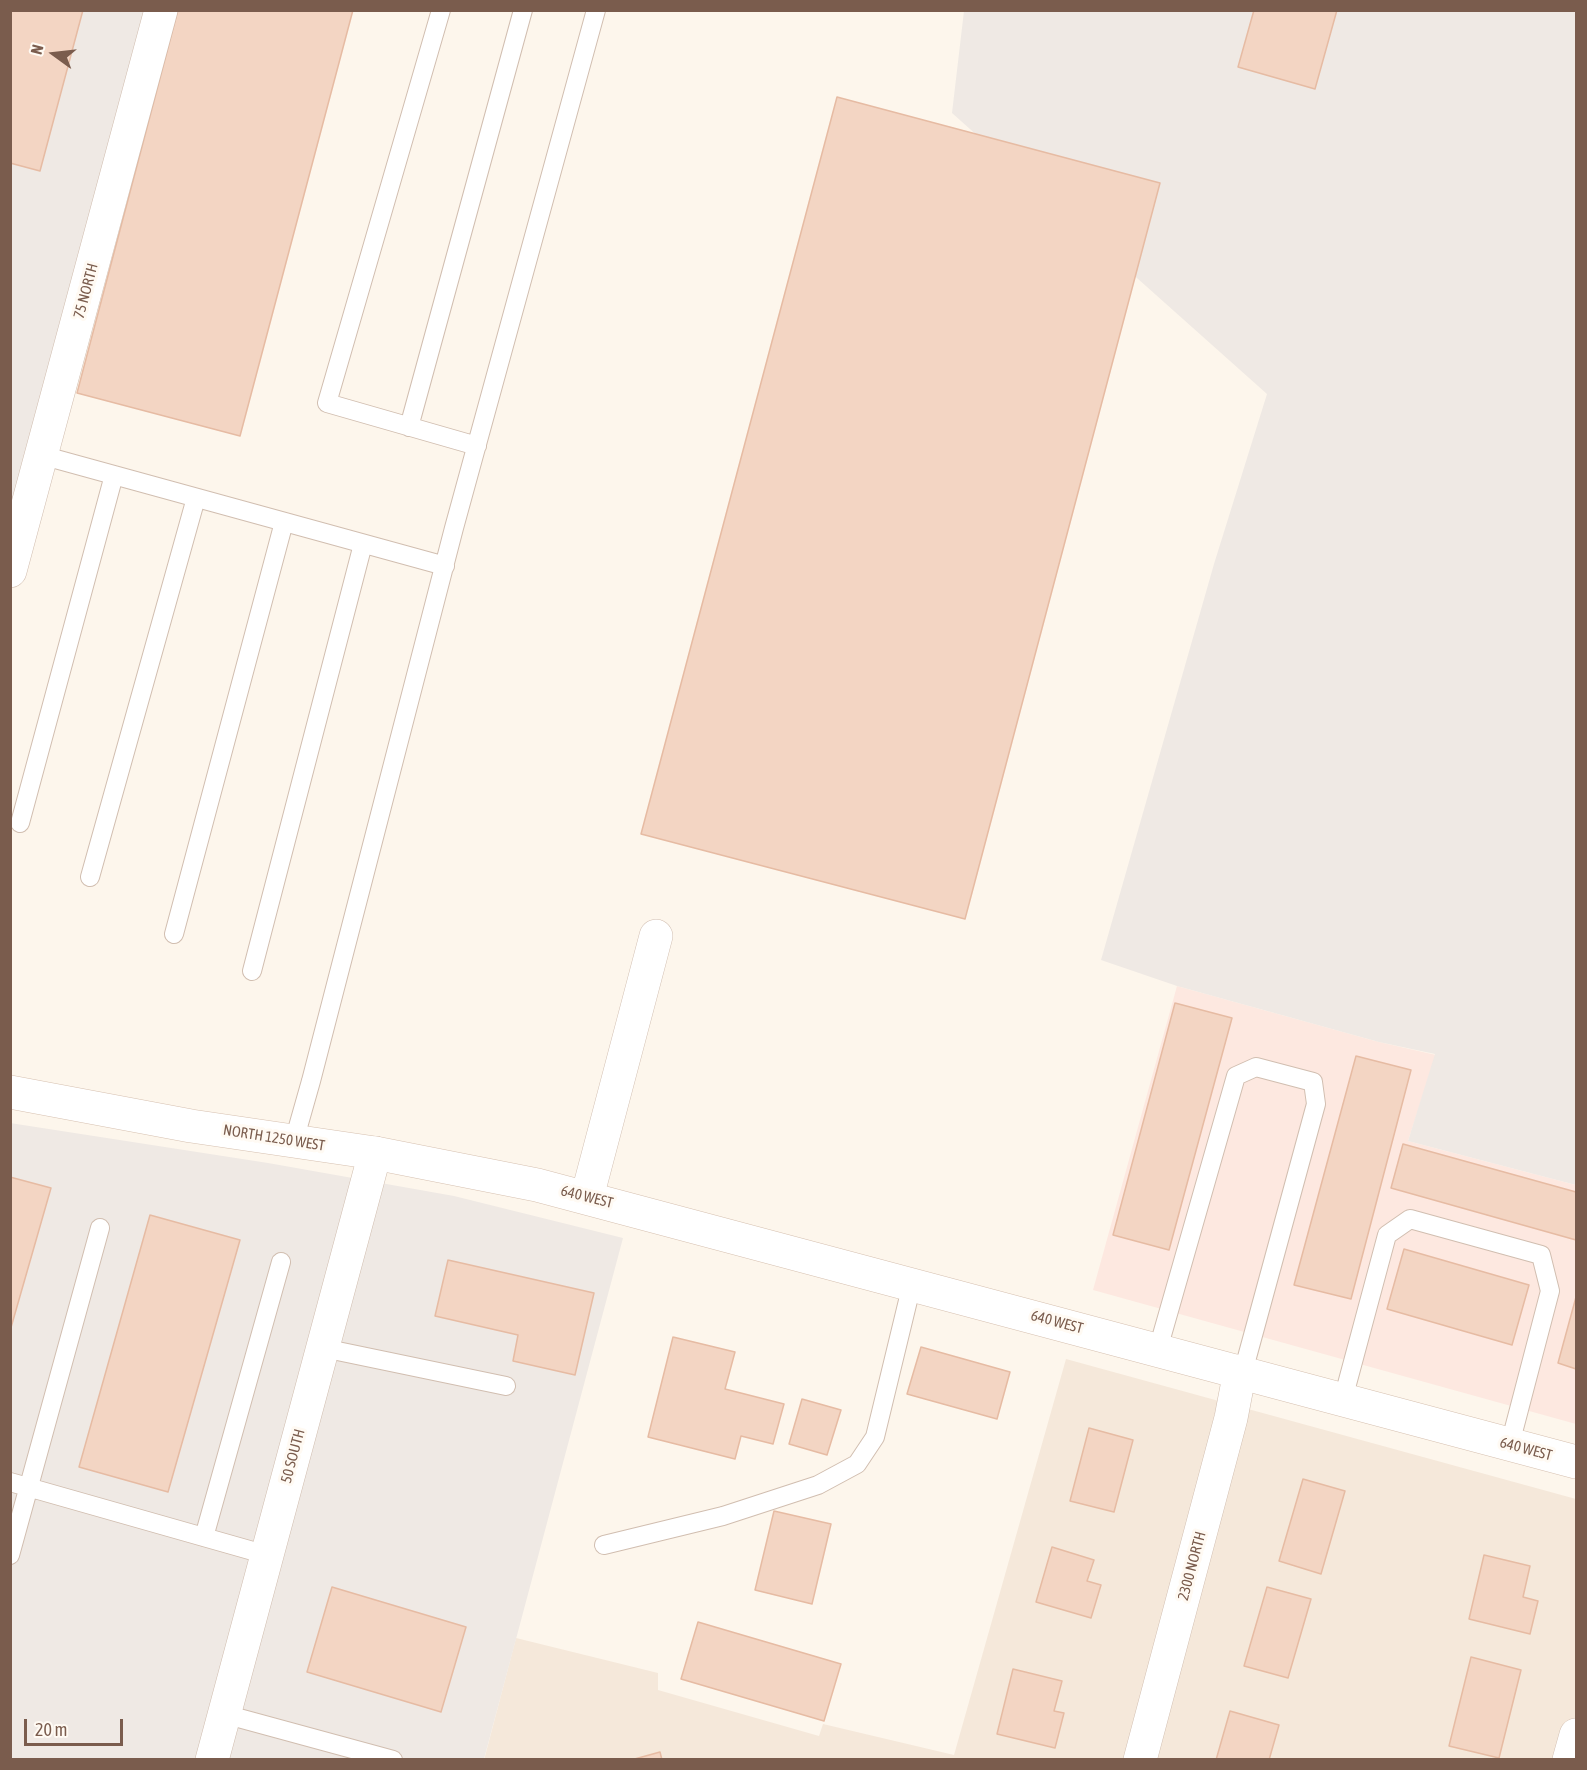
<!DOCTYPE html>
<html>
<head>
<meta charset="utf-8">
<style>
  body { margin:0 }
  #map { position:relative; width:1587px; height:1770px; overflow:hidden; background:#fdf6ec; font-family:"Asap Condensed",sans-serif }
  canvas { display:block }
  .frame { position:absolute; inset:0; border:12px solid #7a5c4d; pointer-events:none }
  .north { position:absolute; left:24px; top:24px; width:60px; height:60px; -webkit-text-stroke:4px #fffaf3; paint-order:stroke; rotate:285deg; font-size:16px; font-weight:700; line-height:24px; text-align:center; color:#7a5c4d }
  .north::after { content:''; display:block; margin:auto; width:21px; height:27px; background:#7a5c4d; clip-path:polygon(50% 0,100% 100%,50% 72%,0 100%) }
  .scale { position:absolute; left:24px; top:1719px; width:99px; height:27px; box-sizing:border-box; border:3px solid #7a5c4d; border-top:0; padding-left:8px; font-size:18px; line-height:21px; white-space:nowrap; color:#7a5c4d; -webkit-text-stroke:4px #fffaf3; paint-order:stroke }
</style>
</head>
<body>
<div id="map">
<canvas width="1587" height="1770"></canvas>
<div class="frame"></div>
<div class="north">N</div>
<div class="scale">20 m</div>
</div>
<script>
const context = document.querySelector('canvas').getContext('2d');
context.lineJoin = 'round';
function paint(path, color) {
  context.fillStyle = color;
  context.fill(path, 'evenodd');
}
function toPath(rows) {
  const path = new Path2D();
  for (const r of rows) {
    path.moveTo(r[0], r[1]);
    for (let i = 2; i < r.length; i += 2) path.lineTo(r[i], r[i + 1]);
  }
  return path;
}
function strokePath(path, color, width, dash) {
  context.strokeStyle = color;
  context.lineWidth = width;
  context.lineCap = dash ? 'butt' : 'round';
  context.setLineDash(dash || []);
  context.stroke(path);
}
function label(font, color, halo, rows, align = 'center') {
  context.font = font + ' "Asap Condensed",sans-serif';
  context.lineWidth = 6;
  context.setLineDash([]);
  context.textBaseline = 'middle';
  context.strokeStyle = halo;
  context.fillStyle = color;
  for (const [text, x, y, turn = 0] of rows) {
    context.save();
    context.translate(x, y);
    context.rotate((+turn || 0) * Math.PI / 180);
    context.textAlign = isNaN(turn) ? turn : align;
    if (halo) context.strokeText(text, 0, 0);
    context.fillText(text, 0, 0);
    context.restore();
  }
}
paint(toPath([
  [1066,1359,1576,1499,1576,1759,484,1760,516,1638,658,1673,658,1690,819,1736,823,1724,954,1755]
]), '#f5e8da');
paint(toPath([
  [1177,986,1379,1042,1436,1055,1408,1141,1576,1185,1576,1424,1093,1290]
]), '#fde8e0');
paint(toPath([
  [11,11,147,11,11,528],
  [964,11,1576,11,1576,1185,1408,1141,1435,1054,1379,1042,1177,986,1101,960,1214,564,1267,394,952,113],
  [10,1123,268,1163,454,1196,623,1238,484,1759,11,1759]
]), '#efe9e4');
const building = toPath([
  [10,10,83,10,40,171,10,163,10,10],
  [178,10,353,10,240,436,77,393,178,10],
  [1254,10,1337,10,1315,89,1238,67,1254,10],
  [837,97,1160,183,965,919,641,834,837,97],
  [1175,1003,1232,1018,1169,1250,1113,1235,1175,1003],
  [1356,1056,1411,1070,1351,1299,1294,1285,1356,1056],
  [1403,1144,1576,1192,1576,1240,1391,1188,1403,1144],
  [10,1177,51,1188,10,1331,10,1177],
  [150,1215,240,1240,168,1492,79,1467,150,1215],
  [1404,1249,1529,1285,1512,1345,1387,1309,1404,1249],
  [448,1260,594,1293,575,1375,513,1361,518,1335,435,1316,448,1260],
  [1576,1297,1576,1369,1558,1363,1576,1297],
  [673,1337,735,1352,725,1389,784,1404,773,1444,741,1436,735,1459,648,1437,673,1337],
  [921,1347,1010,1372,997,1419,907,1394,921,1347],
  [802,1399,841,1410,827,1455,789,1444,802,1399],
  [1089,1428,1133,1440,1114,1512,1070,1501,1089,1428],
  [1303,1479,1345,1491,1321,1574,1279,1561,1303,1479],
  [774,1511,831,1524,812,1604,755,1590,774,1511],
  [1052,1547,1094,1560,1087,1581,1101,1585,1091,1618,1036,1602,1052,1547],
  [1484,1555,1530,1566,1523,1597,1538,1601,1530,1634,1469,1619,1484,1555],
  [332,1587,466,1627,441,1712,307,1672,332,1587],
  [1267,1587,1311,1599,1288,1678,1244,1666,1267,1587],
  [698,1622,841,1664,824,1721,681,1679,698,1622],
  [1471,1657,1521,1670,1499,1758,1449,1746,1471,1657],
  [1013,1669,1062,1681,1054,1711,1064,1713,1055,1748,997,1734,1013,1669],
  [1230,1711,1279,1725,1269,1760,1216,1760,1230,1711],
  [660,1752,662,1760,631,1760,660,1752]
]);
paint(building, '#f3d5c3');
strokePath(building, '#e6bba3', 1.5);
const lane = toPath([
  [441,10,327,403,477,446],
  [409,427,523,10],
  [41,455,445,566],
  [20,823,114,475],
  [90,877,196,498],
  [174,934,284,522],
  [252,971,363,544],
  [294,1141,311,1081,454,528,596,10],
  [323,1348,506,1386],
  [1158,1349,1236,1076,1256,1067,1313,1082,1316,1104,1243,1372],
  [1343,1399,1387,1235,1410,1219,1541,1255,1550,1291,1510,1444],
  [10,1482,267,1555],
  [204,1537,281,1262],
  [604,1545,723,1516,818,1485,857,1464,875,1437,912,1284],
  [10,1555,100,1228],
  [224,1714,393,1760]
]);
const street = toPath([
  [10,571,161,10],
  [587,1197,656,936],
  [212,1760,375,1153],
  [1140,1760,1231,1418,1240,1371],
  [1569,1760,1576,1735]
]);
const secondary = toPath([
  [10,1092,191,1126,375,1153,537,1185,1576,1462]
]);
strokePath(lane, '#d1beb0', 20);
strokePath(street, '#d1beb0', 34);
strokePath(secondary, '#d6c0b0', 34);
strokePath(lane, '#fff', 18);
strokePath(street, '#fff', 33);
strokePath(secondary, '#fff', 33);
label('15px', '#7a5c4d', '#fffaf3', [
  ["75 NORTH",86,291,-75],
  ["NORTH 1250 WEST",274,1138,9],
  ["640 WEST",587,1197,14],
  ["640 WEST",1057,1322,15],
  ["640 WEST",1526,1449,15],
  ["50 SOUTH",293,1456,-75],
  ["2300 NORTH",1192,1566,-75]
]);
</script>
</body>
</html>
